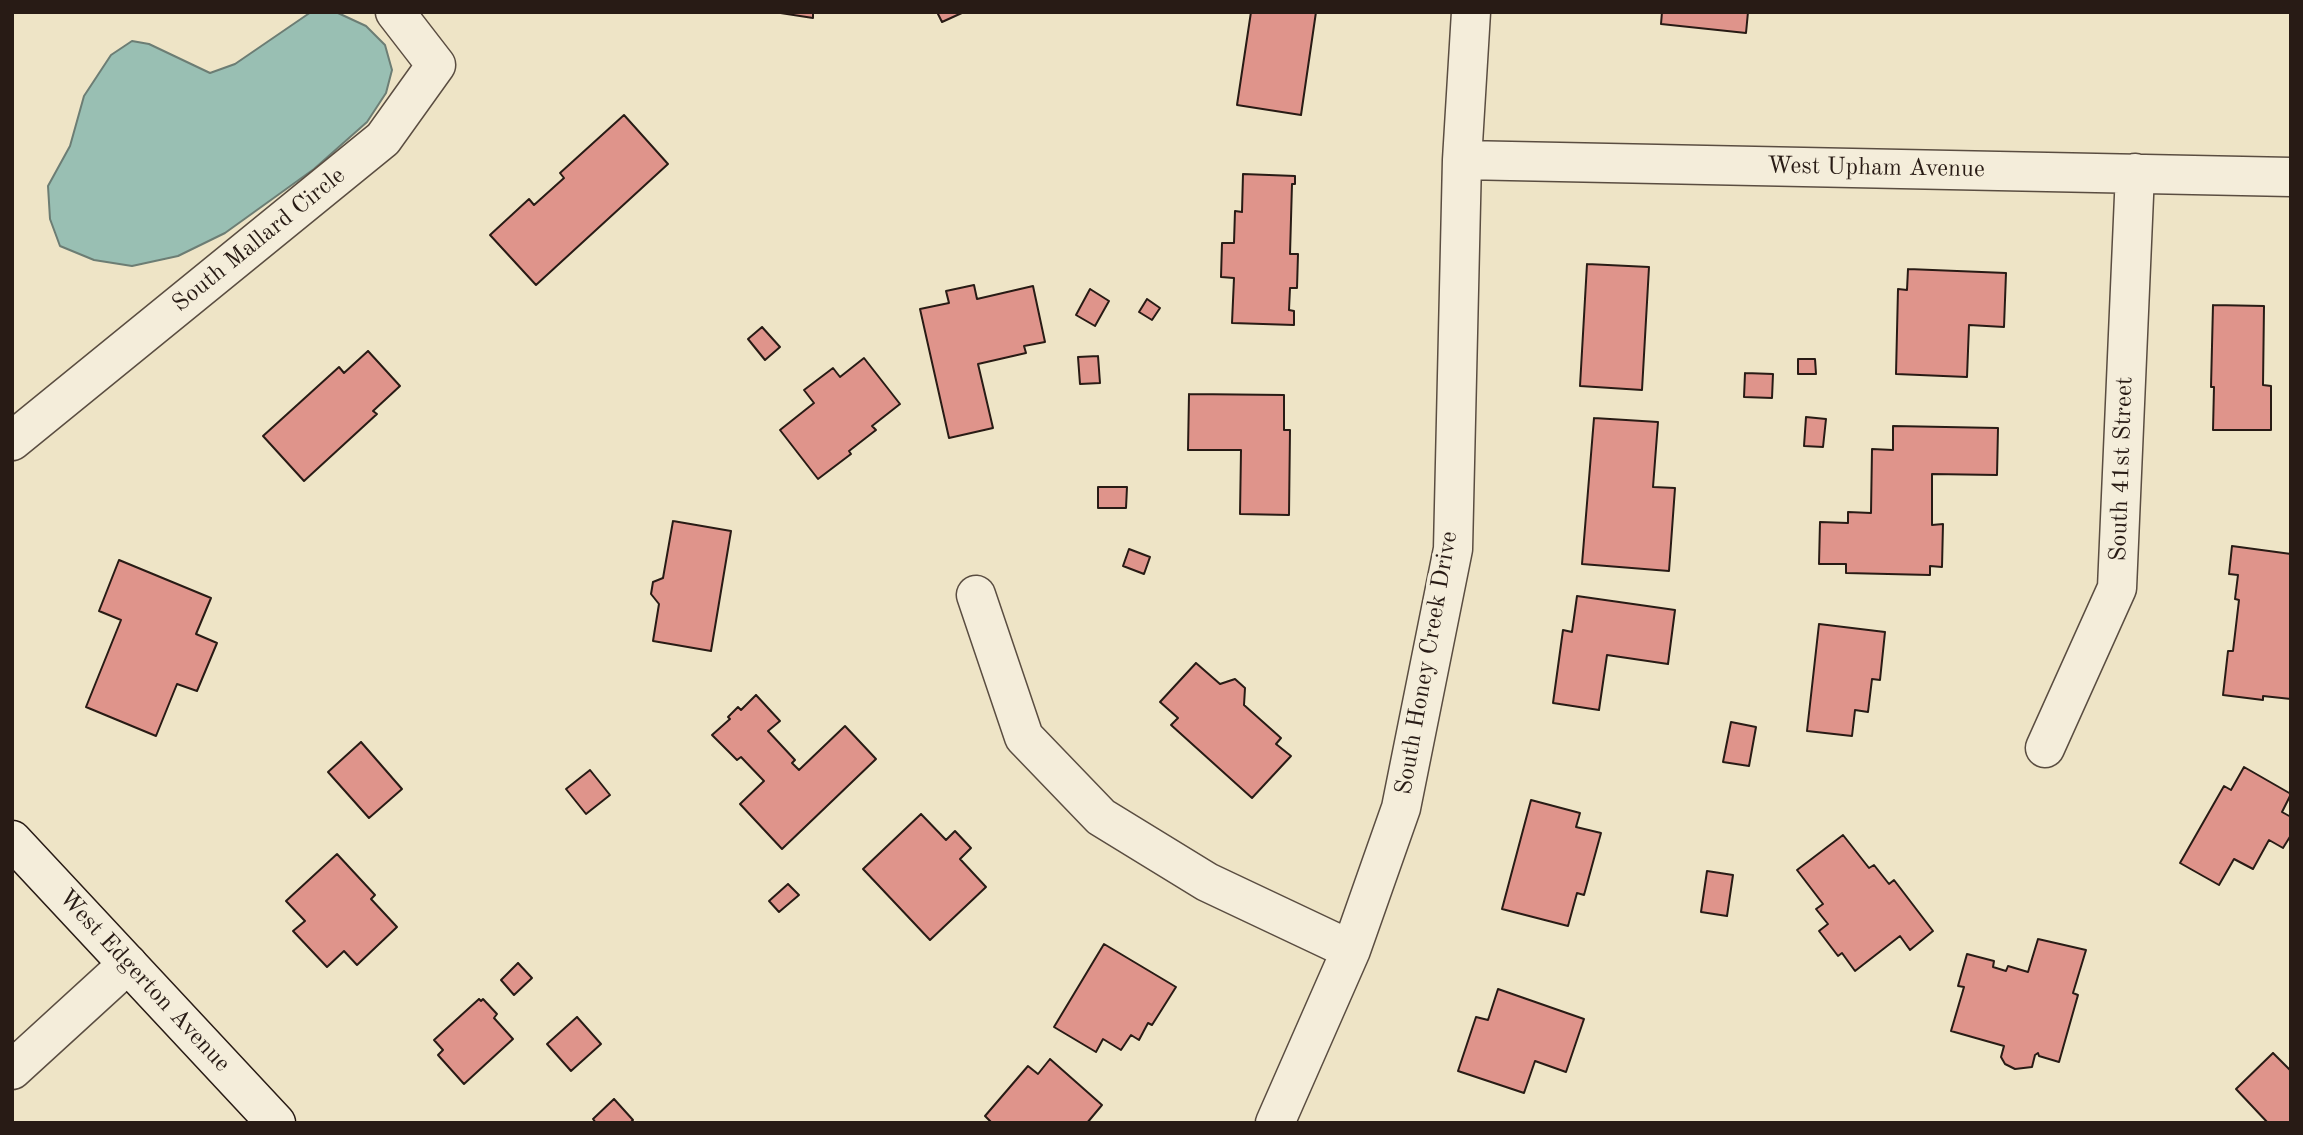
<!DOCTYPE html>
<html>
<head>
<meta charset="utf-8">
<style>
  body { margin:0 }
  #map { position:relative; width:2303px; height:1135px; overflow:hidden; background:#eee4c6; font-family:"Old Standard TT",serif }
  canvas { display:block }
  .frame { position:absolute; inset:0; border:14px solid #281b15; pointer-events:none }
</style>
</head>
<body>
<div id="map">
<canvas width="2303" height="1135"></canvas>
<div class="frame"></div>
</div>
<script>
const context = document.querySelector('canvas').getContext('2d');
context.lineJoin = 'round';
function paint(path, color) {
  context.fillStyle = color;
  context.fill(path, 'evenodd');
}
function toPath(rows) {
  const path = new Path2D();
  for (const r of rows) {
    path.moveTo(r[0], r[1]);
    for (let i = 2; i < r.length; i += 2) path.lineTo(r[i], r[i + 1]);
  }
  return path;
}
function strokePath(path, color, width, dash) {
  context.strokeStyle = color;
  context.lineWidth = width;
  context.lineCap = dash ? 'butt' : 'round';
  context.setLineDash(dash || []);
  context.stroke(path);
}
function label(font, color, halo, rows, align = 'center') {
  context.font = font + ' "Old Standard TT",serif';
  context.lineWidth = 7;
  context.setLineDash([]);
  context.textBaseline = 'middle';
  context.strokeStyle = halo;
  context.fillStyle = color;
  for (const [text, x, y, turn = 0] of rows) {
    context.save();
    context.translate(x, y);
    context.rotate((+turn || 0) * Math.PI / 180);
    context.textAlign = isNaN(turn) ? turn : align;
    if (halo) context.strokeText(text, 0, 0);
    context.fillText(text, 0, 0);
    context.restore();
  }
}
const water = toPath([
  [311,12,338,13,366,26,385,45,392,70,386,93,367,122,314,169,225,233,178,256,132,266,94,260,60,246,50,219,48,186,70,146,84,96,111,55,132,41,149,44,210,73,235,64,311,12]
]);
paint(water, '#99bfb3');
strokePath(water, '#6c7d74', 2);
const building = toPath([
  [774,12,813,12,813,18,774,12],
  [937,12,964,12,942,22,937,12],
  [1251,12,1316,12,1301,115,1237,105,1251,12],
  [1662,12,1748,12,1746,33,1661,24,1662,12],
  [624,115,668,164,536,285,490,235,529,199,534,205,564,178,560,173,624,115],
  [1243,174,1295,176,1295,184,1292,184,1290,254,1298,254,1297,288,1290,288,1289,310,1294,311,1294,325,1232,323,1234,278,1221,277,1222,243,1234,243,1235,211,1242,212,1243,174],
  [1587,264,1649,267,1642,390,1580,386,1587,264],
  [1908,269,2006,273,2004,327,1969,325,1967,377,1896,374,1898,289,1907,290,1908,269],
  [974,285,977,299,1033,286,1045,342,1024,346,1026,353,978,364,993,428,949,438,920,309,949,303,946,291,974,285],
  [1090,289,1109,301,1095,326,1076,315,1090,289],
  [1147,299,1160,308,1152,320,1139,312,1147,299],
  [2213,305,2264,306,2263,385,2271,386,2271,430,2213,430,2214,387,2211,387,2213,305],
  [762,327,780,347,765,360,748,339,762,327],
  [368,351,400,386,373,411,377,414,304,481,263,436,339,367,344,373,368,351],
  [1098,356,1100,383,1080,384,1078,357,1098,356],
  [864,358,900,404,872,426,876,430,849,451,851,454,818,479,780,430,814,403,804,390,833,368,840,377,864,358],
  [1798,359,1815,359,1816,374,1798,374,1798,359],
  [1745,373,1773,374,1772,398,1744,397,1745,373],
  [1189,394,1284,395,1284,430,1290,430,1289,515,1240,514,1241,450,1188,450,1189,394],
  [1806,417,1826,419,1823,447,1804,446,1806,417],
  [1594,418,1658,422,1653,487,1675,488,1669,571,1582,564,1594,418],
  [1893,426,1998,428,1997,475,1932,474,1932,525,1943,524,1942,567,1930,566,1930,575,1846,573,1846,564,1819,564,1820,522,1848,523,1848,512,1871,513,1872,449,1893,450,1893,426],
  [1098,487,1127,487,1126,508,1098,508,1098,487],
  [673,521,731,531,711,651,653,641,659,604,651,594,653,582,663,578,673,521],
  [2232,546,2291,554,2291,699,2263,696,2263,700,2223,695,2228,651,2233,651,2239,600,2235,599,2238,575,2229,574,2232,546],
  [1129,549,1150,557,1144,574,1123,566,1129,549],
  [119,560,211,598,196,634,217,643,197,691,177,684,156,736,86,707,121,620,99,611,119,560],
  [1577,596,1675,610,1668,664,1607,655,1599,710,1553,703,1563,630,1572,632,1577,596],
  [1819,624,1885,632,1880,680,1872,679,1868,712,1855,710,1852,736,1807,731,1819,624],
  [1196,663,1220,684,1235,679,1245,688,1244,705,1281,738,1276,744,1291,756,1252,798,1171,725,1178,718,1160,702,1196,663],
  [756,695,780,721,768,731,795,760,792,763,799,770,845,726,876,759,782,849,740,804,764,781,741,757,737,760,712,735,730,719,728,717,738,707,741,710,756,695],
  [1731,722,1756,727,1749,766,1723,762,1731,722],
  [361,742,402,789,369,818,328,772,361,742],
  [2244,767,2291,794,2282,812,2291,817,2291,835,2283,848,2269,840,2253,869,2234,859,2219,885,2180,863,2224,786,2231,790,2244,767],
  [590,770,610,795,586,814,566,789,590,770],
  [1531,800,1580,813,1576,827,1601,833,1584,895,1577,893,1568,926,1502,909,1531,800],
  [921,814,946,840,955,831,971,848,960,859,986,887,930,940,863,869,921,814],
  [1843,835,1869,868,1874,865,1889,884,1894,880,1933,931,1910,950,1900,936,1855,971,1842,953,1838,956,1819,931,1828,924,1816,909,1823,904,1797,870,1843,835],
  [337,854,375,895,371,899,397,927,357,965,344,951,327,967,293,931,305,921,286,901,337,854],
  [1707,871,1733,875,1727,916,1701,912,1707,871],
  [788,884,799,895,779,912,769,901,788,884],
  [2038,939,2086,950,2073,993,2078,995,2059,1062,2039,1056,2038,1053,2035,1055,2032,1067,2015,1069,2005,1064,2001,1057,2004,1046,1951,1031,1964,987,1958,986,1967,954,1994,961,1993,967,2006,971,2008,966,2028,972,2038,939],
  [1104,944,1176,987,1152,1025,1148,1023,1139,1040,1131,1035,1121,1050,1103,1039,1096,1052,1054,1027,1104,944],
  [518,963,532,978,514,995,501,980,518,963],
  [1498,989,1584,1019,1566,1072,1535,1061,1524,1093,1458,1071,1476,1017,1488,1020,1498,989],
  [479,999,481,1001,483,999,497,1014,494,1018,513,1039,464,1084,438,1055,443,1050,434,1040,479,999],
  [577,1017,601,1044,571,1071,547,1044,577,1017],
  [2273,1053,2291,1071,2291,1123,2268,1123,2236,1089,2273,1053],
  [1050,1059,1102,1105,1087,1123,992,1123,985,1116,1028,1066,1038,1074,1050,1059],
  [614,1099,633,1120,630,1123,596,1123,593,1119,614,1099]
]);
paint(building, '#df948b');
strokePath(building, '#281b15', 2);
const street = toPath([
  [1462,160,2291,177],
  [12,441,383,139,436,65,395,12],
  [976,595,1024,737,1101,817,1207,882,1351,950],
  [2045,748,2117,588,2135,173],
  [12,1070,128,964],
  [1275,1123,1351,950,1401,808,1453,549,1462,160,1471,12]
]);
const secondary = toPath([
  [12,840,276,1123]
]);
strokePath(street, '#5a4d41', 41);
strokePath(secondary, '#281b15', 41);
strokePath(street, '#f4edda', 38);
strokePath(secondary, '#f4edda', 38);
label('24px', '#281b15', '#f4edda', [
  ["West Upham Avenue",1876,168,1],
  ["South Mallard Circle",259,240,-39],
  ["South 41st Street",2122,469,-88],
  ["South Honey Creek Drive",1427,663,-80],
  ["West Edgerton Avenue",144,981,47]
]);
</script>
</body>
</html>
